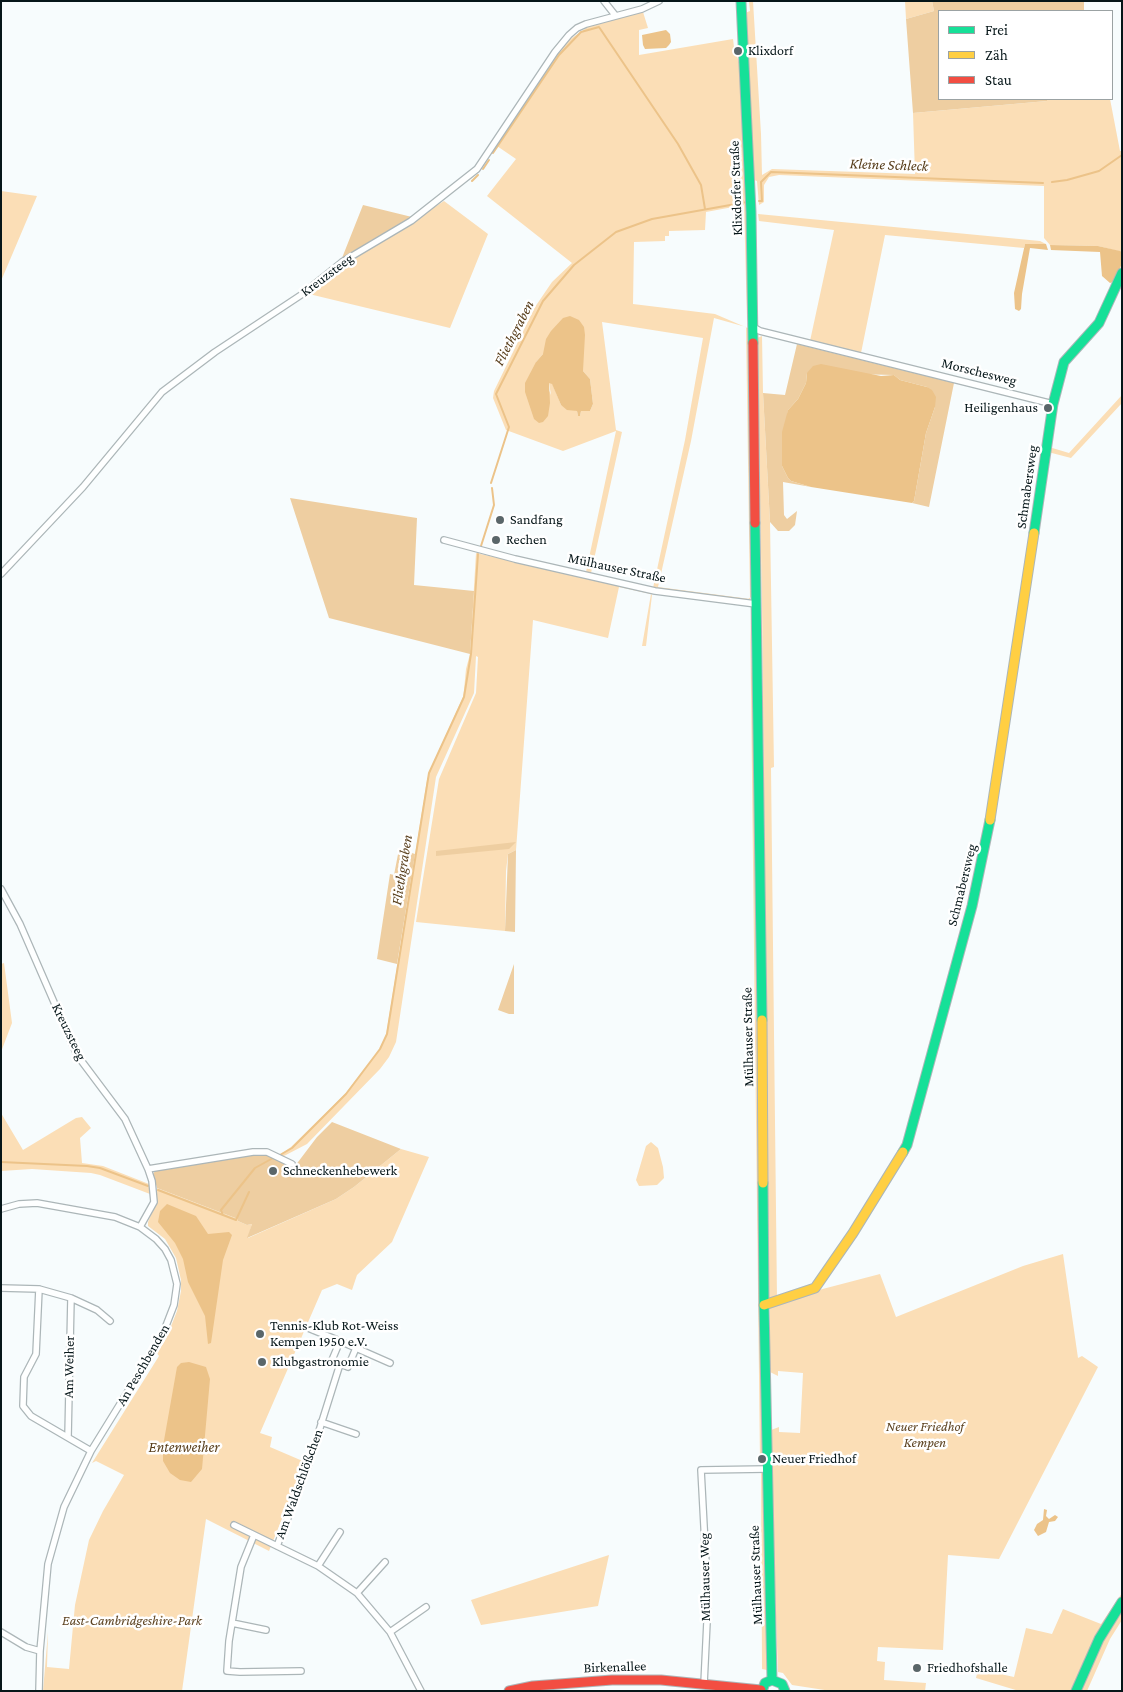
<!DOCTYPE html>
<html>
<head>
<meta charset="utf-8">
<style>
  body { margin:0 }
  #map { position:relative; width:1123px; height:1692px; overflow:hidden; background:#f7fcfd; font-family:"Crimson Pro",serif }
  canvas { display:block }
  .frame { position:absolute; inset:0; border:2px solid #061619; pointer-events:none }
  .legend { position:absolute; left:938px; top:10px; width:175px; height:90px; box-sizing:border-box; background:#fff; border:1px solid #9ba2a3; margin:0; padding:6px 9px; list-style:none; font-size:15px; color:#061619 }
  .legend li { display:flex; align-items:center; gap:10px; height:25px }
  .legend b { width:25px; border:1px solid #9ba2a3 }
</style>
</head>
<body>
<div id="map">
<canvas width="1123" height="1692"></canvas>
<div class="frame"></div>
<ul class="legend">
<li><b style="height:6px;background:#16e098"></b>Frei</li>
<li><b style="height:6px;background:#ffcf43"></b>Zäh</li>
<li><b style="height:6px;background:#f24e42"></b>Stau</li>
</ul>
</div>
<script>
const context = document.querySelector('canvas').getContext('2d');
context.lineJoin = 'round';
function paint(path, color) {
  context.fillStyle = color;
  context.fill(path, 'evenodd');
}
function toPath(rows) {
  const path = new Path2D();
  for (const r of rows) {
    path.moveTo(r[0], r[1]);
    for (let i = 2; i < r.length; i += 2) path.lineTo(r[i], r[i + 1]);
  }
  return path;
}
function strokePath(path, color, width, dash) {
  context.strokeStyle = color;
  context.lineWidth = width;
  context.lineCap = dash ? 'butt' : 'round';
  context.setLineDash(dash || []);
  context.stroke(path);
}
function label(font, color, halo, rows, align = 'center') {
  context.font = font + ' "Crimson Pro",serif';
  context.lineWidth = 5;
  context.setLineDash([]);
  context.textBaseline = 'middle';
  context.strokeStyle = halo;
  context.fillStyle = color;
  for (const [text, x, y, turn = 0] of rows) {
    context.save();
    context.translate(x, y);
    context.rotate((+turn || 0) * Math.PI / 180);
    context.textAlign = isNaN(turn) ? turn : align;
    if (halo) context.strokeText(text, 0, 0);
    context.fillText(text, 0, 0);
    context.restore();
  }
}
paint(toPath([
  [753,1,761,134,762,175,772,169,915,174,913,113,1047,101,1047,99,1110,99,1120,151,1122,151,1122,252,1098,246,1050,245,1044,238,1044,186,779,175,769,177,764,185,764,202,759,205,757,181,754,180,745,13,750,11,749,2],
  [905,1,932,1,934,11,906,19],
  [640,12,643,12,648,28,639,30,639,55,733,39,734,47,740,65,747,205,748,319,747,321,744,205,706,212,705,230,669,231,669,236,665,236,665,241,634,242,633,304,715,314,750,329,751,597,744,601,653,589,591,575,586,572,616,431,563,451,506,430,493,398,494,391,535,307,552,282,572,263,487,196,516,159,497,146,557,53,569,40,589,26],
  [714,318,746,327,750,599,658,587,691,441],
  [602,322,703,338,685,440,653,588,591,573,622,432,616,430],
  [543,354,583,371,590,379,593,404,590,411,581,411,580,416,578,416,577,411,561,405,552,383,549,383,551,395,536,362],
  [1,191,37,196,1,281],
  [444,201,488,234,450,328,309,294,345,264],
  [758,214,1040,241,1046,244,1025,244,1024,248,885,235,861,353,810,341,834,230,759,221],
  [762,336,763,393,770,522,774,767,771,768,777,1298,769,1298,762,604,757,338],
  [1122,395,1122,403,1071,458,1048,452,1049,447,1069,453],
  [476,553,648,591,652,595,646,646,642,646,651,594,619,587,608,638,533,620,516,850,508,854,506,871,505,931,416,922,439,779,476,693,478,657,476,656,474,693,436,777,396,1042,389,1057,380,1069,307,1144,282,1157,279,1155,291,1147,345,1094,379,1050,386,1035,427,780,430,770,463,697,464,690,466,669,470,654],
  [750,607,754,748,763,1458,760,1462],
  [4,963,12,1023,1,1052,1,964],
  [1,1113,23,1150,76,1118,82,1117,91,1128,80,1138,82,1163,103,1166,149,1184,150,1194,100,1175,91,1173,32,1169,1,1171],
  [651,1142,658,1148,663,1167,664,1178,657,1185,639,1186,636,1180,646,1146],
  [401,1149,429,1157,392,1242,357,1275,352,1290,337,1284,322,1290,260,1433,272,1437,270,1447,305,1462,269,1551,206,1519,182,1691,43,1691,48,1632,47,1667,69,1669,75,1605,89,1540,103,1511,124,1475,96,1461,92,1463,159,1356,157,1353,166,1339,177,1311,181,1291,181,1280,176,1258,165,1239,148,1226,148,1222,157,1200,157,1188,238,1219,238,1221,247,1225,252,1224,248,1238,336,1199,354,1187],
  [1063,1254,1078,1358,1082,1356,1098,1367,999,1559,948,1555,943,1650,878,1647,877,1661,885,1662,884,1680,926,1683,925,1691,831,1691,792,1685,783,1673,778,1672,773,1537,771,1430,779,1427,779,1432,800,1433,803,1373,778,1371,778,1376,770,1372,770,1307,815,1291,880,1274,896,1317,1023,1266],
  [761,1472,764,1475,767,1670,762,1669],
  [609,1555,598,1606,481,1625,471,1600],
  [1122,1593,1122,1597,1073,1691,1019,1691,976,1678,978,1669,1014,1677,1026,1628,1052,1634,1063,1609,1101,1624],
  [1122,1608,1122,1620,1110,1639,1087,1691,1080,1691,1099,1647]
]), '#fbdeb6');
paint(toPath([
  [932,1,1084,1,1084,11,939,11,939,99,1047,99,1047,101,913,113,906,19,934,11],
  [363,205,412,217,342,258],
  [797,344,954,383,929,507,912,503,914,501,926,433,935,407,927,387,900,380,894,375,807,373,806,383,798,399,788,410,782,466,788,478,791,481,811,487,783,482,784,515,787,519,797,511,795,525,789,531,778,531,770,522,763,393,785,395],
  [290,498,417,518,414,585,474,591,470,654,329,618],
  [516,842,509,849,436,856,436,851],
  [399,849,415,854,397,964,377,959,390,874,394,875],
  [516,850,515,932,505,931,508,854],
  [514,964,514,1014,509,1014,498,1010],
  [332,1122,401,1149,354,1187,336,1199,247,1238,252,1224,247,1225,238,1221,238,1219,157,1188,153,1174,155,1171,255,1154,271,1155,292,1170,317,1137]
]), '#eecea1');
paint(toPath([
  [666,30,670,34,671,42,669,45,666,48,645,49,643,45,642,35],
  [1025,244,1046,244,1048,250,1030,248,1022,294,1021,309,1019,311,1015,309,1014,293],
  [1050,245,1098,246,1120,251,1122,252,1122,264,1113,282,1110,283,1102,276,1100,252,1051,250],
  [570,316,579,320,584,327,585,335,583,371,590,379,593,404,590,411,581,411,580,416,578,416,577,411,567,410,561,405,552,384,549,383,550,403,548,416,543,422,539,423,534,419,525,392,525,383,536,362,543,354,546,339,551,331,563,318],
  [821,364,881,376,894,375,900,380,927,387,932,390,936,397,935,407,926,433,914,501,912,503,811,487,791,481,788,478,782,466,782,432,788,410,798,399,806,383,807,373,813,366],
  [167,1204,196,1216,208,1234,229,1232,232,1235,223,1260,211,1343,208,1344,205,1316,188,1282,183,1259,175,1243,158,1222,160,1211],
  [189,1362,206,1367,210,1379,202,1469,191,1482,180,1480,170,1473,163,1461,163,1446,177,1367,181,1363],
  [1044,1509,1047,1510,1046,1516,1049,1519,1055,1515,1058,1517,1055,1521,1049,1522,1046,1532,1038,1536,1034,1530,1037,1524,1043,1520]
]), '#ecc389');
strokePath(toPath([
  [493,153,559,55,581,32,599,27,678,144,701,185,705,209],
  [483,169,489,160],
  [472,181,478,175],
  [1052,182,1067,180,1099,171,1122,155],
  [759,201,762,201,761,182,771,172,1043,183],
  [491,483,509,427,496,394,543,301,574,265,616,232,652,219,747,202],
  [481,546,494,505,492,488],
  [280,1155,292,1148,346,1094,380,1049,387,1034,429,773,464,697,471,654,478,554],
  [1,1162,87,1166,100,1168,148,1186],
  [158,1190,223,1215,221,1210,255,1168,273,1158],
  [223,1215,236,1220,249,1192]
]), '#ecc389', 2);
const street = toPath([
  [604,1,615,15],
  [753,327,760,331,1053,404],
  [444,540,515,559,655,591,756,604],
  [1,574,83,487,162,392,215,352,301,295,342,262,411,221,477,169,555,52,569,35,577,28,586,24,642,9,659,1],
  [1,889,20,924,77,1055,125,1119,148,1169,152,1181,154,1202,140,1227],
  [148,1169,253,1152,267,1152,292,1164],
  [1,1209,19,1204,37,1203,115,1217,140,1227,156,1239,165,1249,171,1260,177,1284,174,1305,162,1336,91,1451,64,1507,48,1564,40,1651,39,1691],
  [1,1288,39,1289,71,1298,97,1310,110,1321],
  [39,1289,36,1354,24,1377,23,1406,31,1416,91,1451],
  [308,1328,340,1341],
  [340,1341,356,1348,348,1367,332,1360,340,1341],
  [356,1348,390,1363],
  [321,1422,356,1434],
  [68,1437,71,1298],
  [234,1525,318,1566,357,1593,390,1632,421,1691],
  [254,1535,241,1567,229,1641,227,1671,240,1672,301,1671],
  [277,1546,308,1466,340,1364],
  [318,1566,340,1532],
  [357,1593,385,1562],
  [232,1623,266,1630],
  [1,1632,26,1647,40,1651],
  [390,1632,426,1607],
  [704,1684,708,1601,701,1470,767,1469]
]);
const fast = toPath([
  [741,1,751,212,753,343],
  [755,523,762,1020],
  [1034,533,1053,404,1064,362,1099,323,1122,273],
  [903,1152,907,1145,972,906,990,820],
  [763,1183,764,1305,772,1680],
  [762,1691,765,1683,772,1680,782,1684,785,1691],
  [1076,1691,1099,1639,1122,1602]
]);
const slow = toPath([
  [990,820,1034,533],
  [762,1020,763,1183],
  [764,1305,815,1288,853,1233,903,1152]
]);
const jam = toPath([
  [753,343,755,523],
  [509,1691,533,1686,612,1680,661,1680,761,1690]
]);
strokePath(street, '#acb6b8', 8);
strokePath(fast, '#acb6b8', 11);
strokePath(slow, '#acb6b8', 11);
strokePath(jam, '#acb6b8', 11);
strokePath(street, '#feffff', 5.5);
strokePath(fast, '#16e098', 9);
strokePath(slow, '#ffcf43', 9);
strokePath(jam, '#f24e42', 9);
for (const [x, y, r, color] of [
  [738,51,5,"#5a6669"],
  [1048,408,5,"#5a6669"],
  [500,520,5,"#5a6669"],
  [496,540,5,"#5a6669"],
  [273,1171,5,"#5a6669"],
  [260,1334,5,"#5a6669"],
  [262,1362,5,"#5a6669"],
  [762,1459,5,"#5a6669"],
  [917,1668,5,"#5a6669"]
]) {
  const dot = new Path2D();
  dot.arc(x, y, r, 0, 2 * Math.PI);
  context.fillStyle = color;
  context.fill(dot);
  strokePath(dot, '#fff', 2);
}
label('14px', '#061619', '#fff', [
  ["Klixdorf",748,51],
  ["Heiligenhaus",1038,408,"right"],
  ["Sandfang",510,520],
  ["Rechen",506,540],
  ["Schneckenhebewerk",283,1171],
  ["Tennis-Klub Rot-Weiss",270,1326],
  ["Kempen 1950 e.V.",270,1342],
  ["Klubgastronomie",272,1362],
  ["Neuer Friedhof",772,1459],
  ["Friedhofshalle",927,1668]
], 'left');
label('14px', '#061619', '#fff', [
  ["Klixdorfer Straße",736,188,-92],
  ["Kreuzsteeg",327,275,-37],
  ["Morschesweg",979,372,14],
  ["Schmabersweg",1027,487,-82],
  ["Mülhauser Straße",617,568,12],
  ["Schmabersweg",962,885,-76],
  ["Kreuzsteeg",69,1032,64],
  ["Mülhauser Straße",748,1037,-91],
  ["An Peschbenden",143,1365,-60],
  ["Am Weiher",69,1367,-89],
  ["Am Waldschlößchen",299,1484,-70],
  ["Mülhauser Straße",756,1575,-92],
  ["Mülhauser Weg",705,1577,-91],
  ["Birkenallee",615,1667,-2]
]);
label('italic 14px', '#5d4321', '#fff', [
  ["Neuer Friedhof",925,1427],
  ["Kempen",925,1443],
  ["East-Cambridgeshire-Park",132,1621]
]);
label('italic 15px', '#573d1a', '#fff', [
  ["Kleine Schleck",889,165,2],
  ["Fliethgraben",514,333,-63],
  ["Fliethgraben",402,870,-81],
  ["Entenweiher",184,1447]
]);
</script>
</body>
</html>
